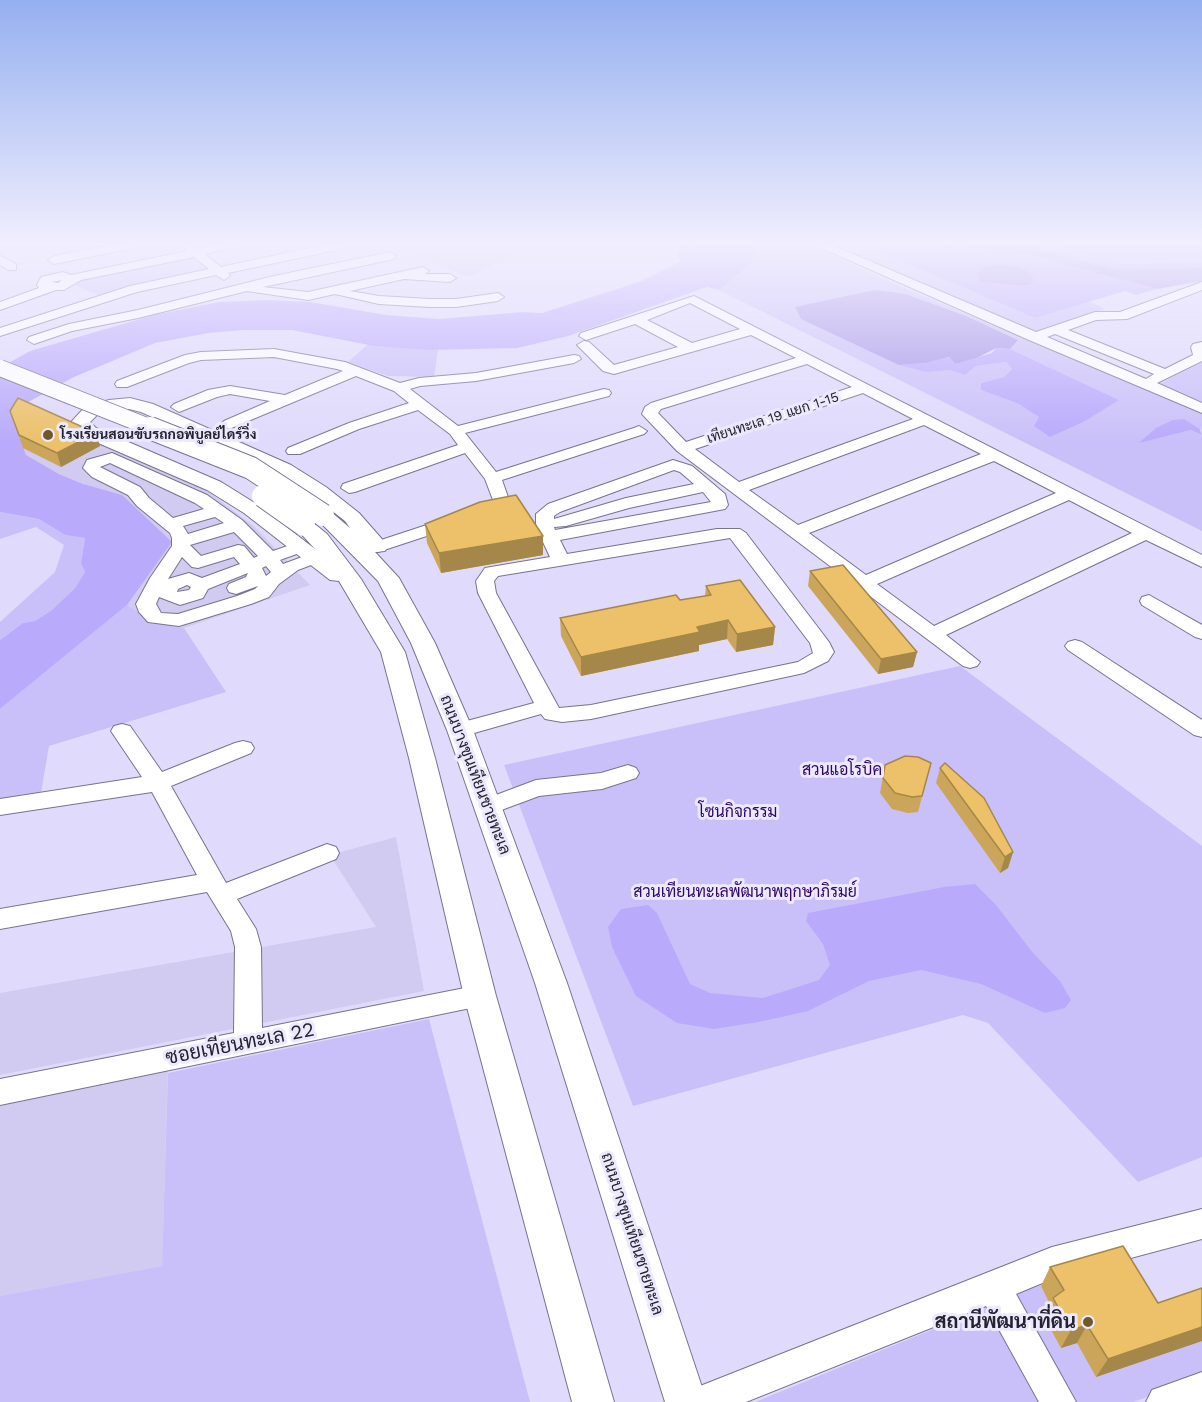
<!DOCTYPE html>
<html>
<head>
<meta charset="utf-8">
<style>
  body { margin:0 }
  canvas { display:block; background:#e0dafc }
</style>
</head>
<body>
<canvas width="1202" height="1402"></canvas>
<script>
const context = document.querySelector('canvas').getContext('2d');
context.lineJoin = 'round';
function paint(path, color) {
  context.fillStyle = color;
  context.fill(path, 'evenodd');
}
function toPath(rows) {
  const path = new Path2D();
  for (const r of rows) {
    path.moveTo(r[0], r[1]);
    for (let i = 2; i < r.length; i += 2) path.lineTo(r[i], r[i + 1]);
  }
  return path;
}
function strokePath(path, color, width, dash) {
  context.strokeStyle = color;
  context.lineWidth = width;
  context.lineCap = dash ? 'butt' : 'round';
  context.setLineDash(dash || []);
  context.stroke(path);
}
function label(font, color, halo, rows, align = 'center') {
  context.font = font + ' "Work Sans",Sarabun,sans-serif';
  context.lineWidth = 6;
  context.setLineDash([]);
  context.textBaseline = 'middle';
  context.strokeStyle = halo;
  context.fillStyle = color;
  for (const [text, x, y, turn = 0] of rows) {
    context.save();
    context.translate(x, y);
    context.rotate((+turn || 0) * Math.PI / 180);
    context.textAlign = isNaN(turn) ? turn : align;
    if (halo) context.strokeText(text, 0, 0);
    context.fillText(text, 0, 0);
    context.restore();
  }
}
paint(toPath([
  [399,245,533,245,468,277,396,246],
  [22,411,129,453,210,493,255,527,310,585,184,628,156,623,127,605,171,541,83,484,59,474,26,455,15,424],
  [396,837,424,991,0,1075,0,993,376,927,330,855],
  [168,1064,162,1266,0,1296,0,1097]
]), '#d1caf1');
paint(toPath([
  [759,245,811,245,881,278,1202,414,1202,430,1184,420,1141,442,1191,430,1202,435,1202,531,719,290,750,264],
  [906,294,966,316,1018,340,1010,349,1119,400,1103,409,1040,417,1019,404,981,390,981,383,1004,377,1012,369,1006,362,976,366,965,375,949,370],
  [1034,245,1050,245,1112,262,1202,258,1202,263,1116,265],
  [865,246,1035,318,1088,301,1105,309,1034,333,856,256],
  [191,257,208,269,98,295,75,285,81,279],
  [368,344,438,350,434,377,388,376,348,362],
  [1202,360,1202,402,1160,384],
  [0,512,39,519,65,535,85,538,81,563,85,572,75,588,52,610,35,621,23,623,0,640,0,622,55,572,64,545,36,527,0,539],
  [127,605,156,623,184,628,226,692,49,746,41,793,0,799,0,709],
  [960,666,1202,846,1202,1157,1138,1182,988,1023,963,1015,633,1106,504,765],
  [429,1019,530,1402,0,1402,0,1296,162,1266,168,1073],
  [1108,1266,1152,1336,1202,1317,1202,1378,1133,1402,1070,1402,1008,1295],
  [990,1306,1042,1402,755,1402]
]), '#cac0f9');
paint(toPath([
  [954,245,1034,245,1116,265,1202,263,1202,281,1157,289,1028,255],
  [991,265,1008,265,1025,269,1033,277,1033,282,1030,285,1019,286,980,282,977,274,980,268],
  [875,290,906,294,966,316,1018,340,1010,349,996,348,971,361,955,364,949,357,926,363,899,365,801,319,795,307]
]), '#a796e7');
paint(toPath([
  [690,245,759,245,750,264,719,290,707,287,568,336,517,348,429,350,374,346,292,330,244,330,208,333,155,343,74,377,21,406,15,425,26,455,59,474,83,484,122,495,172,542,127,605,0,709,0,640,23,623,35,621,52,610,75,588,85,572,81,563,85,538,65,535,39,519,0,512,0,368,30,351,154,315,219,302,266,300,310,302,386,315,439,319,523,312,542,313,639,282,680,262,677,254],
  [954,245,1028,255,1157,289,1136,295,1125,291,1035,318,865,246],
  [991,265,1008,265,1025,269,1033,277,1033,282,1030,285,1019,286,980,282,977,274,980,268],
  [1050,245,1202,245,1202,258,1112,262],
  [996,348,1010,349,1119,400,1085,421,1050,437,1034,426,1039,417,1019,404,981,390,981,383,1004,377,1012,369,1006,362,976,366,965,375,949,370,926,372,899,365,926,363,949,357,955,364,992,353],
  [1184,419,1200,429,1202,435,1191,430,1139,443,1156,428,1173,420],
  [975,884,996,905,1033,953,1060,981,1071,1000,1065,1008,1045,1013,981,984,921,970,869,981,808,1011,759,1022,714,1029,677,1023,636,996,612,947,608,927,621,909,648,905,657,913,690,984,710,993,763,998,819,980,830,965,823,944,806,921,808,913,944,887]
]), '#baaafc');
paint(toPath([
  [673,245,688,245,715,259,709,262,705,261,673,245],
  [1020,245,1040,245,1118,264,1202,262,1202,268,1118,270,1020,245]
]), '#baaafc');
const minor = toPath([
  [109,245,135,245,129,249,54,264,48,260,54,256,109,245],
  [181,245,195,245,198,249,214,245,239,245,205,254,221,267,323,245,347,245,341,249,228,273,230,276,224,280,216,275,137,292,0,336,0,328,130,286,209,269,194,257,81,280,64,290,56,290,0,310,0,302,39,288,37,285,41,277,63,272,71,275,187,251,181,245],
  [62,280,58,283,52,282,62,280],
  [815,245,832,245,1036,332,1095,312,1120,312,1202,282,1202,290,1127,319,1096,320,1068,330,1165,369,1193,355,1191,347,1193,344,1202,342,1202,361,1157,383,1202,403,1202,413,1029,340,815,245],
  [1055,334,1154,374,1146,379,1047,337,1055,334],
  [390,252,396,256,394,259,263,287,308,292,423,267,429,271,425,274,450,274,456,278,450,282,404,279,350,291,379,296,430,299,456,299,498,293,504,297,498,301,456,307,430,307,379,304,335,294,308,300,247,291,138,318,72,331,34,344,27,340,29,337,69,324,138,310,274,276,390,252],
  [0,256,16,264,16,270,8,270,0,265,0,256],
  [694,296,1202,555,1202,567,1146,540,946,635,980,662,977,666,970,668,963,666,677,451,642,414,645,407,651,403,796,358,751,335,614,374,603,371,577,345,584,341,589,342,614,365,678,347,635,324,586,340,579,336,581,333,694,296],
  [690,303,740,329,692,343,647,320,690,303],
  [807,364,852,387,686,442,658,413,661,409,807,364],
  [863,393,913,419,739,482,695,449,863,393],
  [924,425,981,454,798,525,749,490,924,425],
  [994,461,1056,493,866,575,809,533,994,461],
  [1069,500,1132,533,934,626,877,584,1069,500],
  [274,349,345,362,400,383,419,378,476,373,574,355,579,356,581,359,574,363,476,381,420,386,410,389,458,426,604,389,609,390,611,393,609,396,465,433,496,472,634,428,639,426,647,431,644,434,502,480,509,500,503,510,480,517,474,516,471,512,474,508,493,500,485,479,465,453,355,492,349,493,341,488,343,484,458,445,450,434,418,410,359,429,300,454,288,454,286,451,288,448,349,423,409,403,394,391,356,376,229,429,221,424,224,421,270,401,230,394,217,397,179,412,171,407,174,404,208,390,230,386,285,395,343,371,337,369,274,357,201,360,189,363,127,387,117,387,115,384,117,381,185,355,201,352,274,349],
  [112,453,207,495,242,520,273,551,299,542,305,543,308,547,305,551,280,560,283,564,313,553,319,554,322,558,319,562,298,570,279,584,269,597,251,604,179,626,148,622,139,612,136,604,150,578,172,546,172,538,170,533,137,506,128,495,92,477,83,468,87,460,112,453],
  [110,463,195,503,204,509,173,518,149,498,140,487,100,467,110,463],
  [215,517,224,523,188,534,183,526,215,517],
  [234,532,258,556,254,558,244,546,238,545,201,556,190,545,234,532],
  [182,557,192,567,198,568,234,557,240,564,202,578,189,573,168,579,182,557],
  [266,566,271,572,266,576,262,568,266,566],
  [248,573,246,577,229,584,227,588,229,592,236,594,258,586,255,589,237,596,178,614,161,613,156,604,159,597,180,605,203,598,208,589,248,573],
  [187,585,191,587,189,590,177,592,178,589,187,585],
  [673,460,692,466,725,494,728,505,725,509,560,540,567,554,717,529,740,529,746,533,829,642,834,652,828,661,804,673,591,719,562,722,545,719,541,714,460,737,452,735,449,730,452,725,534,703,478,593,476,581,485,568,550,557,536,527,536,514,548,504,673,460],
  [674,470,680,472,694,484,626,498,554,519,554,516,560,512,674,470],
  [703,492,711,502,555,530,554,527,566,526,629,508,703,492],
  [730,538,810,643,813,653,798,662,591,705,559,708,496,593,494,581,498,576,730,538],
  [451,517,457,518,460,522,457,526,378,552,372,551,369,547,372,543,451,517],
  [1149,595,1202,625,1202,639,1195,637,1142,605,1140,601,1142,597,1149,595],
  [1075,640,1082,642,1202,720,1202,737,1194,735,1068,650,1065,646,1068,642,1075,640],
  [122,724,130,726,162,772,235,743,243,741,251,743,254,748,251,753,171,786,226,883,327,844,336,847,339,853,336,859,237,899,256,929,261,947,262,1028,480,985,490,988,493,996,490,1004,0,1105,0,1079,234,1033,235,947,231,931,207,892,0,929,0,909,197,875,152,792,0,815,0,799,142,777,111,731,114,726,122,724],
  [628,765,636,768,639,773,636,778,602,789,539,796,488,815,480,813,476,807,480,801,536,780,601,773,628,765],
  [1202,1209,1202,1239,1052,1279,1016,1294,1076,1402,1039,1402,986,1306,746,1402,684,1402,690,1390,1052,1247,1202,1209],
  [1202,1372,1202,1402,1146,1402,1152,1390,1202,1372]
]);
const major = toPath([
  [130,398,153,404,291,465,326,487,359,513,388,546,385,551,375,552,399,578,435,643,473,730,567,983,707,1402,665,1402,535,983,447,730,411,643,378,581,313,515,316,511,323,509,330,511,350,528,345,521,312,495,277,473,141,412,129,409,111,410,97,415,90,422,96,428,221,482,258,505,315,549,293,525,297,521,304,519,311,521,327,534,361,579,405,652,435,758,496,996,614,1402,572,1402,464,996,409,758,381,652,339,581,330,580,244,513,207,490,82,436,72,426,72,421,85,407,109,400,130,398]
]);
strokePath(minor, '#787391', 2);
strokePath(major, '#787391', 2);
paint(minor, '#fff');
paint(major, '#fff');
const majorBridgeFar1 = toPath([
  [0,368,154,429]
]);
const majorBridge = toPath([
  [150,428,251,468,323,515],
  [263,496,304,525]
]);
strokePath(majorBridgeFar1, '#787391', 18, []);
strokePath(majorBridge, '#787391', 24, []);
strokePath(majorBridgeFar1, '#fff', 16);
strokePath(majorBridge, '#fff', 22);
paint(toPath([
  [10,411,100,446,61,467,23,448],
  [425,524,543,536,543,555,441,573,427,543],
  [810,571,917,652,913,667,878,674,808,586],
  [706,586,775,627,773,645,736,652,727,639,699,645,699,651,581,676,561,636,560,618,705,596],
  [931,763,918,812,908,813,892,809,880,793,885,765],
  [940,768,1013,852,1008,868,1000,873,936,783],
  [1050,1267,1158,1303,1202,1288,1202,1341,1096,1377,1077,1343,1061,1348,1044,1317,1050,1304,1041,1286]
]), '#cba65a');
paint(toPath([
  [96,433,100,446,61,467,57,453],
  [543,536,543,555,441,573,439,553],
  [728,620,727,639,699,645,699,651,581,676,581,657,697,627],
  [775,627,773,645,736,652,737,634],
  [917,652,913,667,878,674,881,659],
  [1013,852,1008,868,1000,873,1005,857],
  [1087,1325,1077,1343,1061,1348,1071,1330],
  [1202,1327,1202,1341,1096,1377,1108,1359]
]), '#a5874a');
const building = toPath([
  [18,398,96,433,57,453,19,435,10,411,18,398],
  [516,495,543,536,439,553,425,524,480,502,516,495],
  [843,565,917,652,881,659,810,571,843,565],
  [740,580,775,627,737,634,728,620,697,627,700,632,581,657,560,618,676,595,680,600,711,595,706,586,740,580],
  [905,756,918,757,931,763,922,796,912,797,895,793,883,778,885,765,905,756],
  [945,763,984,798,1013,852,1005,857,940,768,945,763],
  [1123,1246,1158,1303,1202,1288,1202,1327,1108,1359,1087,1325,1071,1330,1053,1298,1064,1290,1050,1267,1123,1246]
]);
paint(building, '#ecc169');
strokePath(building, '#a5874a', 1.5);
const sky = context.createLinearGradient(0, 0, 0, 442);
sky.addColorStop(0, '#95b0f0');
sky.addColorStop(0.55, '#f1eefe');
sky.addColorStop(1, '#f1eefe00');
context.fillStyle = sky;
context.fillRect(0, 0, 1202, 442);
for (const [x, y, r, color] of [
  [48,435,6,"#705929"],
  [1088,1322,6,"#705929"]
]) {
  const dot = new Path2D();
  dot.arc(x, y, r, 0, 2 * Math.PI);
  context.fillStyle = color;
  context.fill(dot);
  strokePath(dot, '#ece9fe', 2);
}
label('14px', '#25232f', '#ece9fe', [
  ["เทียนทะเล 19 แยก 1-15",773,418,-18]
]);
label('bold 14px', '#25232f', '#ece9fe', [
  ["โรงเรียนสอนขับรถกอพิบูลย์ไดร์วิ่ง",60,435]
], 'left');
label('16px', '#300769', '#ece9fe', [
  ["สวนแอโรบิค",842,770],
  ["โซนกิจกรรม",738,812],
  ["สวนเทียนทะเลพัฒนาพฤกษาภิรมย์",745,892]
]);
label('16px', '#25232f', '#ece9fe', [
  ["ถนนบางขุนเทียนชายทะเล",475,775,69],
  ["ถนนบางขุนเทียนชายทะเล",632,1234,72]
]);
label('20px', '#25232f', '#ece9fe', [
  ["ซอยเทียนทะเล 22",240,1044,-11]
]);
label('bold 20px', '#25232f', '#ece9fe', [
  ["สถานีพัฒนาที่ดิน",1076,1322]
], 'right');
</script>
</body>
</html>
